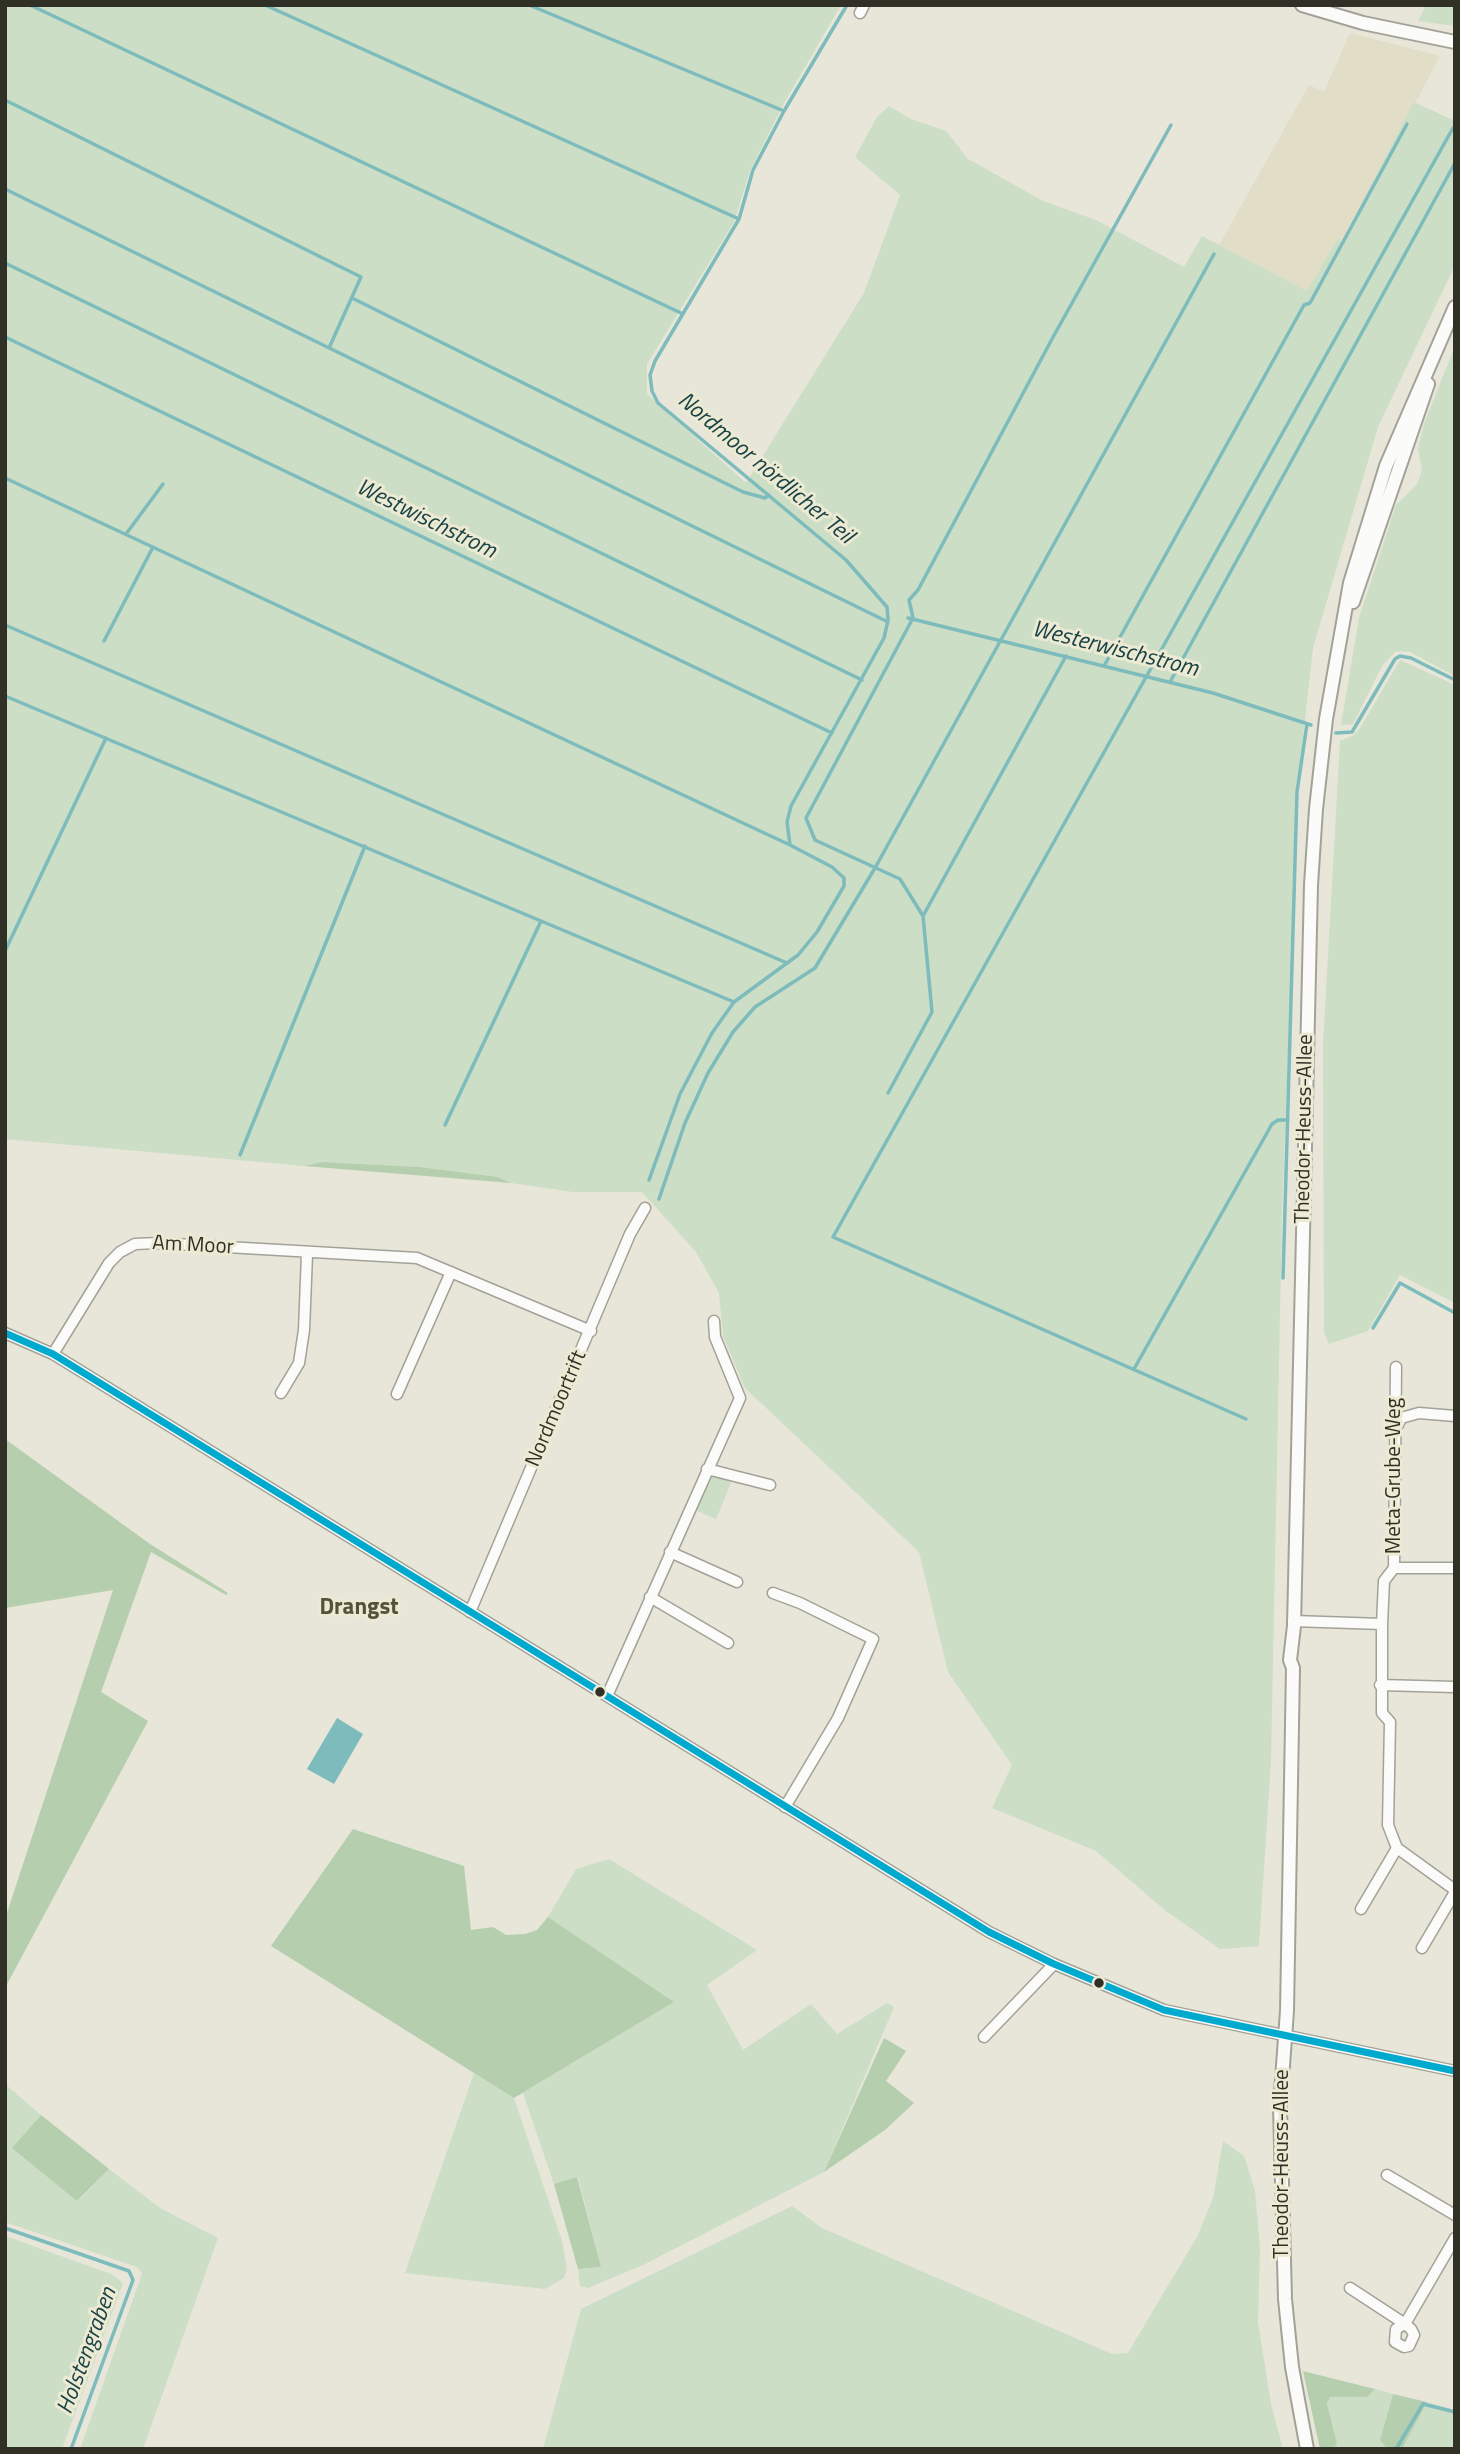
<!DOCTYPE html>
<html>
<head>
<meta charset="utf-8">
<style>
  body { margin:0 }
  #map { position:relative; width:1460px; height:2454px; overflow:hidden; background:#e7e6d9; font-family:"Titillium Web",sans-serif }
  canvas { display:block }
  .frame { position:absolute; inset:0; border:7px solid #313027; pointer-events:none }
</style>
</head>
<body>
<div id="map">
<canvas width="1460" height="2454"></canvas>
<div class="frame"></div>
</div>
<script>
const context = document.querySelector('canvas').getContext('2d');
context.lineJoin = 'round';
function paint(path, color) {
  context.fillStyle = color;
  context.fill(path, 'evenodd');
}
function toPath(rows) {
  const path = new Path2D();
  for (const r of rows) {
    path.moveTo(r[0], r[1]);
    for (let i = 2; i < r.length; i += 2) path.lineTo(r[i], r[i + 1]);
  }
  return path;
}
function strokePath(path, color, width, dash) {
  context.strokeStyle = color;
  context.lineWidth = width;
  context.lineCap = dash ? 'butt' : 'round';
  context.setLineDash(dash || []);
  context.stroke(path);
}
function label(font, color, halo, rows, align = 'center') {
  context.font = font + ' "Titillium Web",sans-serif';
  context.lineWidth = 6;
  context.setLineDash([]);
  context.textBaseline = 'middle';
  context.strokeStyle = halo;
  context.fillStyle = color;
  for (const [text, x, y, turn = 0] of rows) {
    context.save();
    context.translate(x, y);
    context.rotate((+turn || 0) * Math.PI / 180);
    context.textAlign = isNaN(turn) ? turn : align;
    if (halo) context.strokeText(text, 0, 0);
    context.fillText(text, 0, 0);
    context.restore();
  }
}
paint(toPath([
  [1350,33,1440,56,1342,241,1337,239,1307,291,1219,245,1309,85,1324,92]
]), '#e1ddc7');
paint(toPath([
  [5,5,841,5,783,105,750,171,734,222,647,364,647,394,746,483,864,293,900,195,855,157,877,117,889,106,911,119,946,131,968,159,1043,201,1096,220,1184,267,1202,236,1307,291,1337,239,1342,241,1414,102,1455,121,1455,265,1378,427,1313,648,1298,782,1282,1214,1271,1760,1259,1946,1220,1949,1166,1911,1096,1851,992,1808,1012,1765,948,1672,919,1552,745,1388,723,1336,719,1293,696,1252,642,1192,573,1192,511,1183,498,1177,420,1167,322,1162,304,1166,5,1139],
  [1426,5,1455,5,1455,26,1418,21],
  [1455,346,1455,676,1410,652,1396,651,1382,666,1353,724,1341,725,1359,618,1396,505,1417,484,1422,470,1418,449,1424,424],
  [1400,660,1455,685,1455,1303,1400,1275,1368,1331,1329,1344,1324,1332,1323,1044,1340,741,1354,735,1362,725],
  [716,1475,733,1478,716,1519,695,1510,707,1481],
  [609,1859,757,1950,707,1985,743,2050,811,2004,837,2034,887,2003,894,2007,824,2172,645,2264,588,2288,580,2286,578,2269,601,2267,578,2177,554,2184,523,2093,674,2002,548,1917,576,1869],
  [474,2073,514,2098,562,2241,567,2269,564,2278,545,2289,405,2273],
  [5,2084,41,2115,13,2148,78,2201,109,2169,160,2208,218,2238,143,2449,80,2449,142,2274,137,2267,5,2222],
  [1223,2141,1244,2156,1255,2191,1260,2247,1258,2322,1271,2404,1283,2449,543,2449,581,2309,792,2206,822,2228,1112,2354,1128,2353,1197,2237,1213,2198],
  [5,2236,111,2274,123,2283,62,2449,5,2449],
  [1375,2389,1393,2394,1380,2440,1387,2449,1334,2449,1337,2443,1327,2404,1330,2396,1367,2397],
  [1427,2402,1455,2410,1455,2449,1402,2449]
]), '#ccdec5');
paint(toPath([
  [322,1162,420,1167,498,1177,511,1183,304,1166],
  [5,1439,150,1544,228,1593,226,1595,151,1552,101,1692,148,1721,5,1988,5,1919,113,1590,5,1608],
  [353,1829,464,1866,471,1930,493,1927,506,1935,525,1934,537,1930,548,1917,674,2002,514,2098,271,1946],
  [884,2038,906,2051,886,2081,914,2103,885,2130,824,2172],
  [41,2115,109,2169,77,2201,12,2148],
  [577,2177,601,2267,578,2269,554,2184],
  [1303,2371,1375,2389,1367,2397,1330,2397,1327,2404,1337,2443,1334,2449,1320,2449],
  [1393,2394,1427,2402,1402,2449,1387,2449,1380,2440]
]), '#b5ceae');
paint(toPath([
  [337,1718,363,1734,334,1784,307,1769]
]), '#7dbbbc');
strokePath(toPath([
  [30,5,683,314],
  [265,5,739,219],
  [529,5,784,111],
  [847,5,784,111,753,170,739,219,655,361,650,375,652,391,658,403,846,560,887,607,888,619],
  [5,100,361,277,329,348],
  [5,189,888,622],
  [5,263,862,680],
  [352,298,743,492,765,498,769,495],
  [5,337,832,733],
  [5,478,790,845],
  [126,534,163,484],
  [908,618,1213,693,1311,725],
  [5,625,787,963],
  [104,641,153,547],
  [1104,666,1304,305,1310,303,1407,124],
  [1170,682,1455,163],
  [5,696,734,1002],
  [1336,733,1352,732,1395,659,1400,656,1411,658,1455,680],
  [923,916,1066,656],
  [5,951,106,738],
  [888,1093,932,1012,923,916,900,879,815,840,806,818,913,618,909,600,918,590,1052,339,1171,125],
  [445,1125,541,921],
  [240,1155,365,846],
  [649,1180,680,1094,712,1033,734,1002,798,955,817,932,844,886,844,878,832,867,790,845,787,822,791,806,884,638,888,620],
  [659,1199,685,1123,708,1073,733,1032,755,1007,815,968,875,868,1214,254],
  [1283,1278,1297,792,1307,724],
  [1373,1328,1400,1283,1455,1313],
  [1134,1369,1272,1124,1278,1120,1288,1120],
  [1246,1419,833,1237,1453,128],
  [5,2228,129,2271,133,2280,71,2449],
  [1396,2449,1423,2404,1455,2412]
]), '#7dbbbc', 3.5);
const minor = toPath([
  [860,13,864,5],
  [5,1333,53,1354,989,1932,1054,1964,1164,2010,1455,2071],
  [53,1354,109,1263,120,1252,135,1244,158,1243,417,1258,591,1331],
  [281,1393,299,1363,304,1330,307,1254],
  [397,1394,451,1272],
  [1398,1425,1401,1418,1419,1413,1455,1416],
  [707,1469,770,1485],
  [670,1552,737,1582],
  [1394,1568,1455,1568],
  [773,1593,800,1603,873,1639,838,1718,785,1807],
  [650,1597,728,1643],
  [470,1612,630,1234,645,1208],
  [1293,1621,1382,1624,1382,1713,1390,1722,1388,1825,1397,1848,1455,1890],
  [1382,1624,1384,1581,1394,1568,1396,1367],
  [1380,1685,1455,1687],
  [607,1696,740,1398,715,1337,714,1321],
  [1361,1909,1397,1848],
  [1422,1948,1455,1892],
  [984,2037,1054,1964],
  [1387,2175,1455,2215],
  [1350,2288,1405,2324,1411,2329,1414,2335,1409,2346,1404,2347,1395,2342,1396,2329,1405,2324,1455,2238]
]);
const tertiary = toPath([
  [1302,5,1363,23,1455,42],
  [1353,602,1428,384],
  [1307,2449,1292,2367,1285,2299,1280,2106,1287,2011,1293,1668,1290,1660,1294,1626,1311,885,1316,809,1326,719,1350,583,1386,466,1455,307]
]);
strokePath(minor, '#a3a299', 13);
strokePath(tertiary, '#a3a299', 16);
strokePath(minor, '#fbfbf9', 10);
strokePath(tertiary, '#fbfbf9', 12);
strokePath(toPath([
  [5,1333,53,1354,989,1932,1054,1964,1164,2010,1455,2071]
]), '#00a9ce', 7);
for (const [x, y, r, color] of [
  [600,1692,6,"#313027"],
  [1099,1983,6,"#313027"]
]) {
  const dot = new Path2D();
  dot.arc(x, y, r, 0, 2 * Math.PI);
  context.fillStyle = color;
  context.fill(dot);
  strokePath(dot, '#edead3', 2.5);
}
label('21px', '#313027', '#edead3', [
  ["Theodor-Heuss-Allee",1305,1129,-89],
  ["Am Moor",193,1246,3],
  ["Nordmoortrift",557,1409,-67],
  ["Meta-Grube-Weg",1395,1476,-90],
  ["Theodor-Heuss-Allee",1283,2164,-90]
]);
label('italic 23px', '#194346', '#edead3', [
  ["Nordmoor nördlicher Teil",765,469,40],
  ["Westwischstrom",426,520,26],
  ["Westerwischstrom",1115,650,14],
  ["Holstengraben",88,2351,-70]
]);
label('bold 23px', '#54513d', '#edead3', [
  ["Drangst",359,1608]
]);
</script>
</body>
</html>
